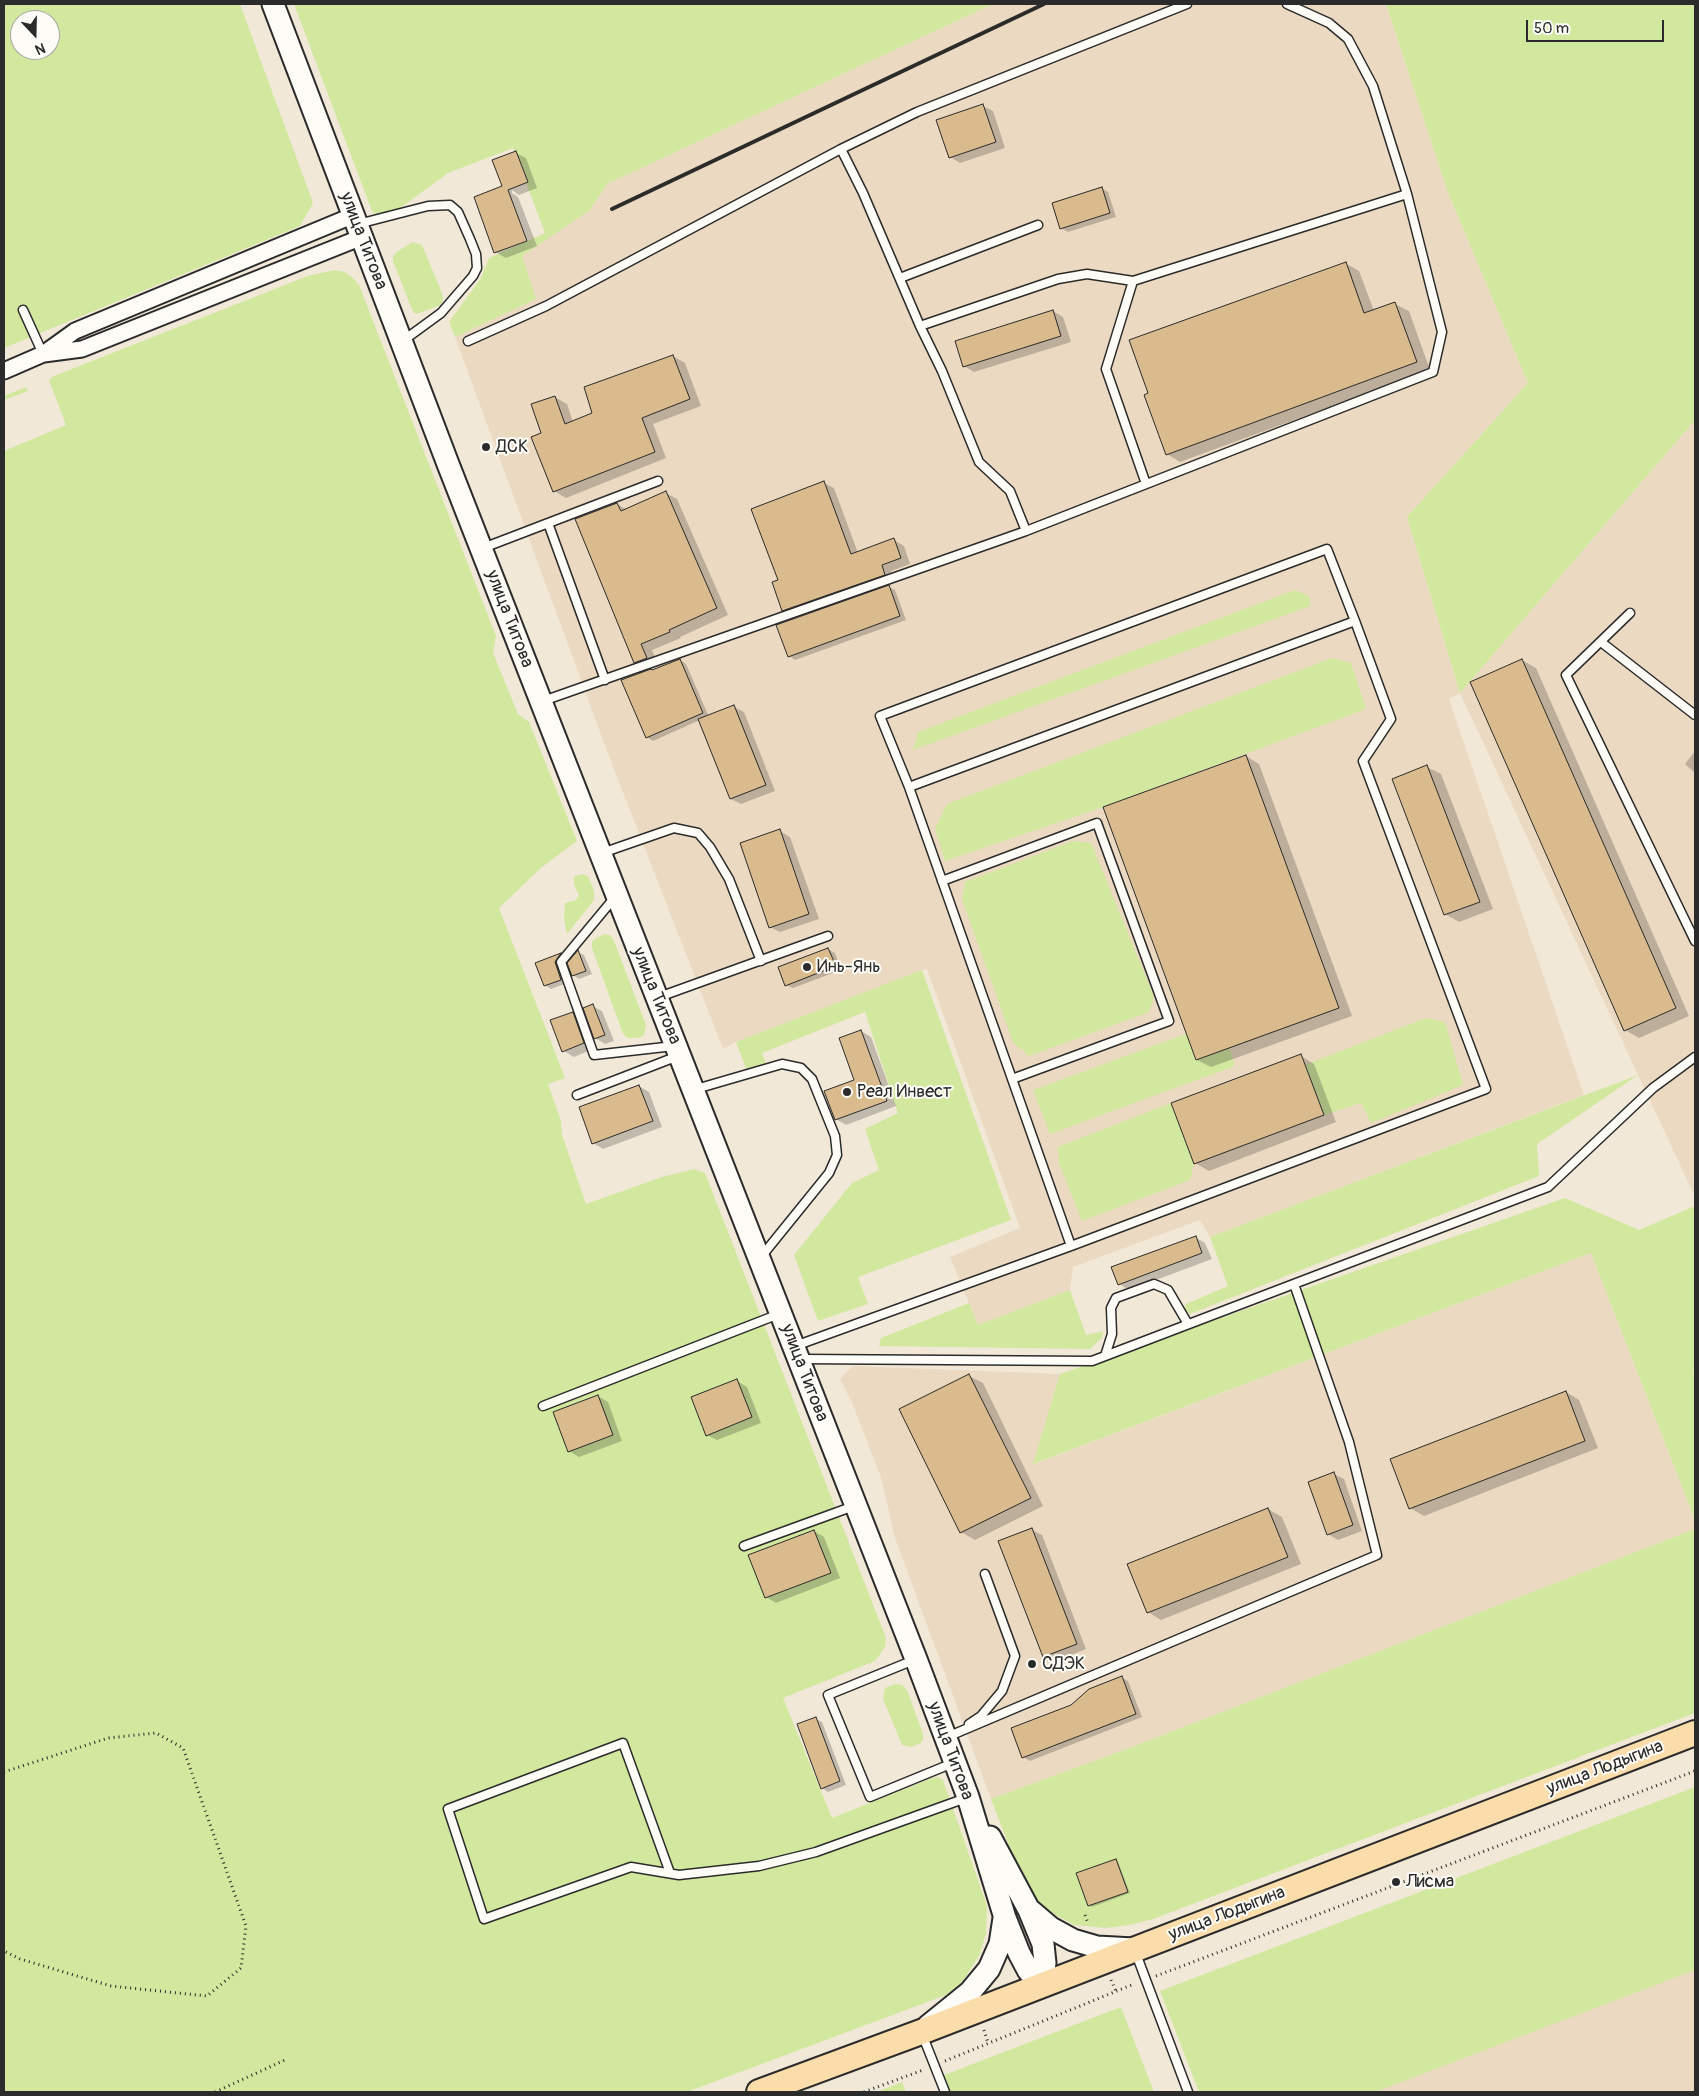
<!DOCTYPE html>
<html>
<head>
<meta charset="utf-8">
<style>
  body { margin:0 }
  #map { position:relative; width:1699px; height:2096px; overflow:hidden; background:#f2e8d7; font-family:Pangolin,sans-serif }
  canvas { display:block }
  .frame { position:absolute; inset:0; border:5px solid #2b2b2b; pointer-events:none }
  .north { position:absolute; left:10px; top:10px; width:50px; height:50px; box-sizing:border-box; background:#fdfcf7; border:1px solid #a9a8a5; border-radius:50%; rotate:159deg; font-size:14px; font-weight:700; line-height:20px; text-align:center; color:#2b2b2b }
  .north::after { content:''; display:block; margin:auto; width:18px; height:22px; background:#2b2b2b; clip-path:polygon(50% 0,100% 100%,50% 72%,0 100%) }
  .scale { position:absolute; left:1526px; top:20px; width:138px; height:22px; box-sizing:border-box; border:2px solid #2b2b2b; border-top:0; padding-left:6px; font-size:15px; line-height:18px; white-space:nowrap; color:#2b2b2b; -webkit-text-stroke:4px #fdfcf7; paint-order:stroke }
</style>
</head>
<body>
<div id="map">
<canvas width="1699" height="2096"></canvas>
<div class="frame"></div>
<div class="north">N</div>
<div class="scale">50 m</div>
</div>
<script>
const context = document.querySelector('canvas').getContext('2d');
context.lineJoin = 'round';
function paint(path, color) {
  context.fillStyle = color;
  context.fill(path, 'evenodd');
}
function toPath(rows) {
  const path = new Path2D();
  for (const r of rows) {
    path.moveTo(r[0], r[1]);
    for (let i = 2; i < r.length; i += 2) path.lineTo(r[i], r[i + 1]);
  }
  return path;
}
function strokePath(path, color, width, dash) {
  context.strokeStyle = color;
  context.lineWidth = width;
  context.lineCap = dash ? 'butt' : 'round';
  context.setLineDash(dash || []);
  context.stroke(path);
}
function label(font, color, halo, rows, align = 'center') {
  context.font = font + ' Pangolin,sans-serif';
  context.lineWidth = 4;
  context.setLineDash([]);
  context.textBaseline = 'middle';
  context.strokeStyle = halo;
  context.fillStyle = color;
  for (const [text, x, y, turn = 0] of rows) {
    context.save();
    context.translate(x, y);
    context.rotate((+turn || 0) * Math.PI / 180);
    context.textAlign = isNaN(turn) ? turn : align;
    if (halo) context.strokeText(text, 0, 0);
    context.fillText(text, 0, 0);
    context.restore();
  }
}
paint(toPath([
  [993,4,1386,4,1447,190,1528,383,1407,517,1460,693,1695,420,1695,1197,1460,693,1449,699,1584,1095,1210,1237,1200,1220,1073,1267,1070,1290,978,1325,950,1257,1020,1228,927,969,736,1042,723,1049,610,759,455,337,535,299,521,256,590,210,607,184],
  [1591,1253,1695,1520,1695,1529,1132,1747,991,1799,895,1538,881,1477,852,1403,840,1379,853,1366,1060,1374,1034,1464],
  [1695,1955,1695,2092,1324,2092]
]), '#ebdac1');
paint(toPath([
  [4,4,240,4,313,203,300,226,4,348],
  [20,20,50,20,50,50,20,50],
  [294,4,993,4,607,184,590,210,522,256,536,299,455,337,449,322,481,278,489,258,545,233,513,148,448,173,396,211,382,215,376,215,372,211],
  [1386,4,1695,4,1695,420,1460,693,1407,517,1528,383,1447,190],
  [413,242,422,245,442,293,443,299,441,305,416,314,413,312,393,261,393,256,398,251],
  [335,270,344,272,352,277,359,285,496,636,493,653,518,714,529,722,577,841,542,867,499,908,565,1078,548,1084,561,1121,562,1135,586,1204,662,1177,694,1169,705,1173,886,1638,885,1647,875,1661,783,1698,832,1818,932,1778,938,1777,943,1780,987,1906,986,1934,979,1956,962,1982,946,1995,687,2092,4,2092,4,451,66,425,49,380,54,376,290,283,308,276],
  [26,387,28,391,4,400,4,396],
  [1295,590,1310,597,1310,606,913,750,918,732],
  [1332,658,1351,663,1366,709,1103,807,945,861,935,829,947,804],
  [1073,841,1091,843,1154,997,1149,1012,1029,1056,1013,1042,962,899,965,882],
  [582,874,588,876,594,891,594,900,567,934,564,919,565,903,576,900,579,895,574,884,574,877],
  [605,934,610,935,614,941,646,1025,644,1035,639,1038,628,1038,623,1034,592,948,592,942,596,938],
  [922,970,1011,1220,858,1277,868,1304,818,1321,794,1255,852,1183,879,1170,865,1129,898,1113,865,1012,762,1053,766,1064,747,1071,736,1042],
  [1426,1018,1445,1022,1463,1085,1371,1123,1361,1103,1324,1115,1305,1065],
  [1186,1034,1196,1060,1229,1048,1235,1066,1050,1134,1033,1090],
  [1638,1075,1537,1144,1539,1176,1195,1312,1190,1314,1184,1309,1186,1304,1228,1286,1210,1237],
  [1171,1103,1194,1164,1190,1180,1082,1221,1059,1163,1058,1147],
  [1565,1198,1639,1230,1695,1206,1695,1369,1693,1372,1695,1378,1695,1520,1591,1253,1033,1464,1060,1374],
  [1070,1290,1086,1335,1103,1331,1102,1338,1090,1349,879,1346,881,1338,969,1303,978,1325],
  [1695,1529,1695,1713,1153,1919,1130,1925,1106,1928,1074,1925,1056,1915,1037,1901,1016,1864,991,1799,1132,1747],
  [895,1684,902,1685,907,1690,923,1734,923,1739,921,1743,911,1747,902,1745,883,1699,885,1688],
  [1695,1787,1695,1970,1375,2092,1199,2092,1160,1991],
  [1121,2007,1154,2092,945,2092,939,2077],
  [902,2082,906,2092,877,2092]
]), '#d1e89e');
paint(toPath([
  [983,106,993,111,1005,148,960,163,950,157],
  [516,153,526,158,537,188,519,195,512,190,512,193,518,197,537,246,506,258,495,252,504,187],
  [1101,188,1108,192,1116,217,1068,232,1061,228],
  [1345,263,1359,271,1374,311,1395,304,1409,311,1430,370,1180,462,1167,454],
  [1053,311,1063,317,1071,342,974,372,964,366],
  [673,356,685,363,701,406,653,424,666,458,566,498,554,491,543,434,555,397,567,404,573,422,594,413],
  [824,483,834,488,858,553,894,540,904,546,910,564,891,571,894,580,793,616,783,610,780,581],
  [666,493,677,499,728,615,680,637,681,638,652,650,658,665,647,669,635,662,617,504,627,510],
  [889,587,895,590,906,620,795,660,789,656],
  [680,660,686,664,709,717,734,707,744,712,775,791,741,804,731,799,700,720,653,741,647,737,653,671],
  [1522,660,1536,668,1689,1016,1639,1038,1625,1030],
  [1695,751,1695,773,1685,764],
  [1246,756,1259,764,1352,1016,1211,1067,1197,1060],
  [1427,767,1441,774,1493,909,1459,922,1445,914],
  [780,831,790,837,819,919,780,932,770,927],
  [828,949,835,953,841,970,793,988,786,985],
  [578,952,584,955,592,974,579,979,573,975],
  [561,954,567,958,561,966,567,983,551,989,545,985,537,964],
  [592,1006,602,1011,614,1041,605,1044,595,1038],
  [573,1013,583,1019,593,1049,574,1057,564,1051],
  [861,1031,871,1037,896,1106,846,1125,836,1119,856,1081],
  [1301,1056,1314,1064,1336,1122,1209,1171,1195,1163],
  [639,1086,649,1092,662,1127,603,1149,593,1143],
  [1195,1237,1205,1243,1212,1259,1129,1290,1119,1284],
  [969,1376,983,1383,1043,1506,975,1540,961,1532],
  [737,1381,747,1387,761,1423,717,1440,707,1435],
  [1566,1392,1579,1400,1598,1448,1424,1516,1410,1508],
  [598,1396,608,1402,622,1441,579,1457,569,1451],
  [1334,1474,1344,1479,1362,1531,1338,1540,1328,1534],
  [1268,1509,1282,1517,1301,1564,1161,1620,1148,1612],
  [1032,1530,1042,1535,1086,1649,1054,1662,1044,1656],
  [814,1531,824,1537,840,1578,776,1603,766,1597],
  [1122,1678,1128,1681,1142,1717,1030,1761,1023,1757,1071,1706],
  [816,1719,822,1722,846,1785,828,1792,822,1788],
  [1116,1860,1118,1862,1130,1893,1092,1907,1089,1905]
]), '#0003');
const building = toPath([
  [983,104,996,142,949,158,936,120,983,104],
  [516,151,528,182,508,190,527,241,494,253,474,197,502,186,492,160,516,151],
  [1102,187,1110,213,1060,229,1052,203,1102,187],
  [1346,262,1364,313,1395,302,1417,362,1166,455,1144,395,1148,393,1129,340,1346,262],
  [1053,310,1061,336,963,367,955,341,1053,310],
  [673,355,690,399,642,418,655,452,553,492,531,437,541,433,531,404,555,396,565,424,592,413,584,387,673,355],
  [824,481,851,554,894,538,901,558,882,565,885,575,782,611,772,582,778,580,751,509,824,481],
  [666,491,717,608,669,630,670,632,641,644,647,658,634,663,575,519,617,503,621,511,666,491],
  [889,585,900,616,788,657,776,625,889,585],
  [680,659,703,713,646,738,621,680,651,669,652,670,680,659],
  [1522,659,1676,1008,1624,1031,1470,682,1522,659],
  [734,705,766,785,730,799,698,719,734,705],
  [1246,755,1339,1008,1196,1060,1103,807,1246,755],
  [1427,765,1480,902,1444,915,1392,779,1427,765],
  [780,829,809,914,769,928,740,843,780,829],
  [828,948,836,966,785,986,778,967,828,948],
  [578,950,586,971,572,976,567,963,578,950],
  [561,953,555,962,561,980,544,986,535,963,561,953],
  [593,1004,605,1035,594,1039,583,1008,593,1004],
  [573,1012,584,1043,562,1052,550,1020,573,1012],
  [861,1030,887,1101,835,1120,824,1091,854,1080,839,1038,861,1030],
  [1301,1054,1324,1115,1194,1164,1171,1103,1301,1054],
  [639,1085,653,1121,592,1144,579,1107,639,1085],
  [1196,1236,1202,1253,1118,1285,1111,1267,1196,1236],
  [969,1374,1031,1498,960,1533,899,1409,969,1374],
  [737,1379,752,1417,706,1436,691,1397,737,1379],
  [1566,1391,1585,1441,1409,1509,1390,1459,1566,1391],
  [598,1395,613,1435,568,1452,553,1412,598,1395],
  [1334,1472,1353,1525,1327,1535,1308,1482,1334,1472],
  [1268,1508,1288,1557,1147,1613,1127,1564,1268,1508],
  [1032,1528,1077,1644,1043,1657,998,1541,1032,1528],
  [814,1530,831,1573,765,1598,748,1555,814,1530],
  [1122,1676,1136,1714,1022,1758,1011,1728,1071,1705,1089,1689,1122,1676],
  [816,1717,840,1781,821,1789,797,1724,816,1717],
  [1116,1859,1128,1892,1088,1906,1076,1873,1116,1859]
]);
paint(building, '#dabb8d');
strokePath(building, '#2b2b2b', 1);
const lane = toPath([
  [841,149,863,193,920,326,942,371,979,462,1010,491,1026,531],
  [358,224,428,206,450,205,458,212,470,239,476,254,477,268,473,276,441,313,404,340],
  [900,278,1038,225],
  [1133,281,1106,369,1146,484],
  [23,310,43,354],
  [920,326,1058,279,1087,274,1133,281,1407,194],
  [468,341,546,306,841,149,917,112,1187,4],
  [548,523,605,680],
  [483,548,658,481],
  [1630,613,1566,675,1695,941],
  [1601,642,1695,715],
  [543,701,1026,531,1433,372,1442,332,1407,194,1373,86,1348,39,1329,23,1287,4],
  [602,853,674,828,698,833,710,847,729,879,761,961],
  [942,881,1097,823,1169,1021,1012,1079],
  [615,897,561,962,594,1055,674,1046],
  [659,997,828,936],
  [696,1089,782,1064,801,1068,812,1079,835,1136,837,1155,829,1173,761,1257],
  [577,1095,678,1056],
  [1071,1246,909,787,880,716,1327,549,1355,621],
  [795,1346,1071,1246,1486,1089,1363,761,1391,719,1355,621,909,787],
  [1105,1356,1112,1334,1111,1308,1116,1298,1154,1284,1168,1290,1188,1324],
  [801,1359,1092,1361,1548,1187,1653,1088,1695,1057],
  [543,1406,779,1314],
  [744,1546,854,1506],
  [914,1660,828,1695,870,1797,953,1763],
  [969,1724,981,1716,1002,1691,1015,1656,985,1574],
  [947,1737,1377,1555,1349,1442,1294,1284],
  [670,1873,623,1743,448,1809,484,1919,631,1867,679,1875,759,1866,816,1852,966,1798],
  [1135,1951,1188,2092],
  [922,2034,945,2092]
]);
const street = toPath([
  [44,354,82,349,362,237],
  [4,371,43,354,75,331,354,215]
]);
const secondary = toPath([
  [273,4,448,464,916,1659,968,1797,1005,1918,1019,1953,1028,1970,1041,1985],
  [990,1837,1029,1910,1043,1944,1045,1963,1041,1985],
  [1031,1911,1051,1928,1073,1940,1097,1947,1134,1949],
  [928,2026,970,1992,989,1969,1000,1944,1004,1918]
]);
const primary = toPath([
  [759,2092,921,2032,1695,1733]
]);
strokePath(lane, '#2b2b2b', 11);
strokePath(street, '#2b2b2b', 19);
strokePath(secondary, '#2b2b2b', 25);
strokePath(primary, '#2b2b2b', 28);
strokePath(toPath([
  [4,1772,108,1738,156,1733,183,1748,246,1926,241,1968,207,1996,111,1986,20,1959,4,1951],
  [1085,1915,1088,1923],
  [1156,1976,1695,1771],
  [1111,1980,1116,1991],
  [984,2030,988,2043],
  [945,2061,1134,1984],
  [215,2092,285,2060],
  [864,2092,923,2070]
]), '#2b2b2b', 3, [1, 4]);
strokePath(lane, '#fdfcf7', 8);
strokePath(street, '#fdfcf7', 15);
strokePath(secondary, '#fdfcf7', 21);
strokePath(primary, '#fbddab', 24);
strokePath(toPath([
  [612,209,1044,4]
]), '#2b2b2b', 4);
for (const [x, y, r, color] of [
  [486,447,5,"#2b2b2b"],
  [807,967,5,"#2b2b2b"],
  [847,1092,5,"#2b2b2b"],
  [1032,1664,5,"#2b2b2b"],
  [1396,1882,5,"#2b2b2b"]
]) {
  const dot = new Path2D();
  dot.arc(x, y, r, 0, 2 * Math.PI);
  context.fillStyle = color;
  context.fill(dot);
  strokePath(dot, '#fdfcf7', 2);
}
label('18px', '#2b2b2b', '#fdfcf7', [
  ["улица Титова",363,241,69],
  ["улица Титова",509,619,69],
  ["улица Титова",656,996,68],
  ["улица Титова",804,1373,69],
  ["улица Титова",950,1751,70],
  ["улица Лодыгина",1605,1768,-21],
  ["улица Лодыгина",1227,1914,-21]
]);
label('18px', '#2b2b2b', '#fdfcf7', [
  ["ДСК",496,447],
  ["Инь-Янь",817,967],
  ["Реал Инвест",857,1092],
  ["СДЭК",1042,1664],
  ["Лисма",1406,1882]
], 'left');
</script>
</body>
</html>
